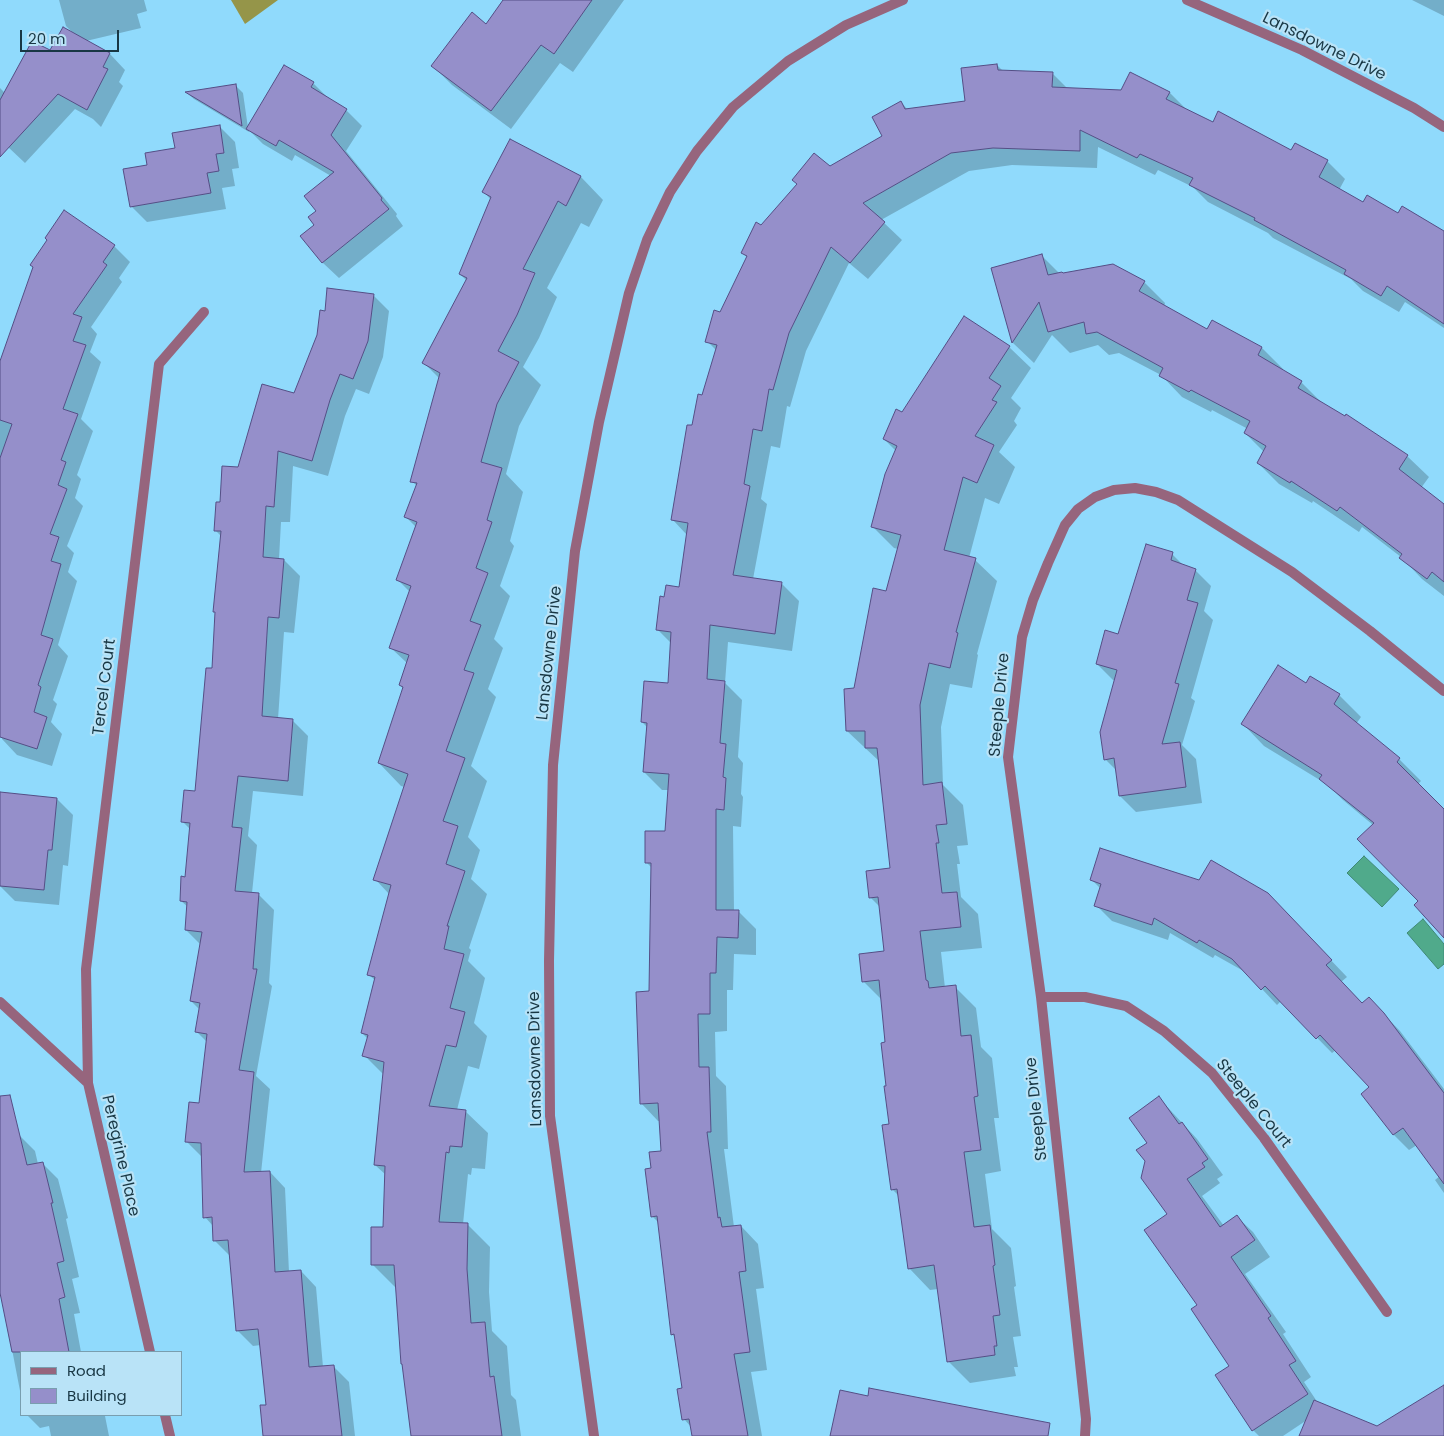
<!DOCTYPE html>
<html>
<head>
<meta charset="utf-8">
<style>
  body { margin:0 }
  #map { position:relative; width:1444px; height:1436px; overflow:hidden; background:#90dafc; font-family:Poppins,sans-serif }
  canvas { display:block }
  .legend { position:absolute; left:20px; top:1351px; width:162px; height:65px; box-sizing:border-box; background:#b9e3f7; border:1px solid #799eaf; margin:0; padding:6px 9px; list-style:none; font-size:15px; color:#183744 }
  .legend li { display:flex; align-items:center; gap:10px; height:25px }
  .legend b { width:25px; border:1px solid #799eaf }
  .scale { position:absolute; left:20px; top:30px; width:99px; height:22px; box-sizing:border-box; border:2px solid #183744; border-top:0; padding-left:6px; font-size:15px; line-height:18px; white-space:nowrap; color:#183744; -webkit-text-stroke:4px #b9e3f7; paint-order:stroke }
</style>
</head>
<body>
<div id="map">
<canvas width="1444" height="1436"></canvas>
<ul class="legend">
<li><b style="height:6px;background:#96657d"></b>Road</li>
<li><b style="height:14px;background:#958fca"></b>Building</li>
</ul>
<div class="scale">20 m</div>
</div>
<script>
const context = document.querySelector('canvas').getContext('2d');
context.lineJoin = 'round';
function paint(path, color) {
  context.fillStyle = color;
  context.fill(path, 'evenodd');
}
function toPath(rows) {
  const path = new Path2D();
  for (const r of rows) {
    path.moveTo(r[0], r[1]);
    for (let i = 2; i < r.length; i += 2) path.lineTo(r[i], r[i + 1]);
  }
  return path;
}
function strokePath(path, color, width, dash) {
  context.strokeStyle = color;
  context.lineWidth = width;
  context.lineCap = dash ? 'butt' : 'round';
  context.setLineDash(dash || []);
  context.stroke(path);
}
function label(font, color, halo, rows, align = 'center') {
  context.font = font + ' Poppins,sans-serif';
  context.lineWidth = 4.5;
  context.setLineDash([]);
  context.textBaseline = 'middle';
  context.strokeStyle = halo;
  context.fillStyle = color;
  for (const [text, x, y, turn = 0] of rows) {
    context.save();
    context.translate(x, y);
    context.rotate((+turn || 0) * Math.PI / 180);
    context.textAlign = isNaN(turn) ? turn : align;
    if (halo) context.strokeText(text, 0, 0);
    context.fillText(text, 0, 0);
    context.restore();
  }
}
paint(toPath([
  [231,0,278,0,245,24]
]), '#959549');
const water = toPath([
  [1364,856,1399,889,1382,907,1347,873,1364,856],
  [1423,919,1444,944,1444,964,1438,969,1407,933,1423,919]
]);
paint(water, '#50aa8b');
strokePath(water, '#3f8876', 1);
paint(toPath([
  [59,0,144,0,147,11,137,14,141,28,86,41,110,54,125,70,119,82,123,86,101,127,93,119,75,109,25,163,7,146,0,153,0,88,5,93,75,65,73,33,66,26],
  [505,0,624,0,573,72,560,63,511,129,452,85,433,66,487,25],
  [1412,0,1444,0,1444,16],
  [997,65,1003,71,1052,73,1068,89,1170,93,1187,110,1213,124,1292,152,1327,161,1345,179,1339,190,1364,203,1399,215,1444,232,1444,328,1405,302,1399,312,1363,291,1351,279,1273,238,1268,233,1208,202,1193,187,1158,170,1155,175,1098,147,1097,168,1012,165,969,171,881,220,902,240,868,279,849,263,806,351,790,407,787,406,780,448,771,446,761,499,767,504,753,579,781,583,799,601,792,651,728,642,725,683,742,700,738,757,743,763,741,794,743,797,741,827,733,826,734,911,738,911,756,929,756,955,734,954,733,990,727,990,727,1031,715,1032,716,1076,726,1086,728,1149,724,1149,734,1227,741,1226,758,1244,764,1288,756,1289,767,1370,751,1372,762,1436,693,1436,692,1428,684,1419,684,1389,676,1338,672,1334,659,1223,652,1216,653,1169,662,1152,661,1121,658,1121,641,1103,650,993,652,868,647,863,666,833,669,790,662,790,644,772,648,728,642,722,669,684,672,644,657,629,665,598,680,588,687,535,672,519,693,427,717,351,707,341,748,258,742,253,761,226,830,168,884,137,901,102,908,110,966,102],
  [313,83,329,99,346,110,362,126,346,151,397,214,396,216,403,226,339,278,323,263,302,237,316,225,318,211,331,176,295,155,292,161,263,144,248,129,249,132,194,99,187,93,235,85,243,93,248,128],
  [219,126,235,142,239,168,232,169,235,186,222,188,226,209,147,222,131,206,148,166],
  [510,141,581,177,603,200,589,227,581,223,547,288,557,297,539,338,523,367,541,385,519,426,506,474,523,492,510,541,514,546,500,586,510,596,494,639,503,648,488,689,496,697,471,766,487,781,468,837,480,850,471,879,487,894,469,948,471,950,468,961,485,978,474,1023,487,1036,479,1069,468,1066,457,1110,465,1111,488,1133,485,1169,472,1168,471,1175,468,1174,463,1224,467,1224,490,1247,489,1292,492,1331,507,1346,511,1395,516,1400,521,1436,413,1436,397,1287,395,1287,372,1264,384,1228,386,1175,375,1165,384,1075,364,1055,368,1039,362,1033,376,981,369,975,390,895,375,879,405,787,401,786,379,763,404,689,400,685,408,664,391,648,410,592,398,580,417,528,406,517,417,486,412,481,440,379,423,362,467,281,460,274,491,200,484,192],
  [65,212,114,246,130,262,119,278,122,282,91,327,97,334,90,352,101,362,81,419,93,431,77,475,81,479,75,498,83,506,67,546,74,553,68,572,77,581,58,645,68,656,53,700,57,704,51,722,62,734,52,766,17,755,2,739,5,702,0,701,0,365],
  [1042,256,1060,274,1144,282,1165,303,1164,307,1207,331,1262,348,1283,369,1282,371,1301,382,1322,403,1407,456,1429,477,1421,488,1444,506,1444,596,1422,579,1401,557,1362,527,1359,532,1313,501,1312,503,1279,484,1258,463,1264,452,1245,433,1248,429,1212,410,1211,412,1182,397,1161,375,1119,353,1109,355,1098,345,1070,353,1052,335,1034,363,1013,343,993,269],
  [373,295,389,311,383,357,369,394,356,389,345,416,328,476,293,466,290,522,281,522,279,559,284,560,300,576,294,633,284,632,278,719,292,720,308,736,303,796,253,791,248,836,257,845,252,893,258,894,274,910,269,983,272,986,256,1076,270,1089,261,1173,270,1172,285,1188,289,1272,301,1271,316,1287,323,1367,333,1366,349,1382,355,1436,264,1436,267,1406,261,1345,253,1346,237,1330,230,1256,214,1240,213,1226,205,1217,202,1157,186,1141,200,1105,207,1042,196,1031,200,1010,191,1001,201,945,186,930,188,907,181,901,186,878,191,830,182,821,196,792,213,669,222,537,215,530,221,503,239,468,295,394,326,312],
  [1009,347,1031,368,1011,398,1021,408,1014,421,1017,425,999,452,1015,467,999,504,985,498,969,558,975,560,997,581,977,654,978,655,972,688,950,684,941,727,943,785,963,805,968,845,957,846,960,864,957,864,961,897,978,914,982,948,941,952,945,988,955,987,976,1008,981,1047,992,1058,999,1118,994,1118,1001,1171,985,1174,992,1229,1011,1248,1016,1286,1014,1287,1021,1336,1013,1337,1018,1367,1014,1367,1016,1376,970,1383,948,1361,938,1289,930,1290,909,1268,899,1196,892,1189,886,1043,882,1000,863,981,885,952,881,908,870,897,892,869,879,761,847,731,855,690,886,592,898,549,894,548,872,526,896,451,884,439,902,414],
  [1172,554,1185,567,1195,570,1211,586,1204,611,1213,620,1191,698,1195,701,1182,745,1196,759,1202,803,1136,812,1120,796,1117,771,1105,759,1116,681,1113,680,1097,664,1119,635],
  [1306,684,1339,695,1361,717,1356,724,1399,759,1421,781,1418,784,1443,809,1444,808,1444,935,1420,901,1373,825,1343,800,1328,785,1264,746,1243,724],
  [0,793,57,799,73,815,68,866,63,865,59,905,15,901,0,886],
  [1092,880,1283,910,1347,977,1341,982,1363,1004,1369,999,1400,1031,1444,1089,1444,1193,1435,1180,1440,1176,1417,1145,1409,1150,1394,1135,1363,1094,1371,1087,1336,1050,1332,1053,1281,1001,1277,1005,1247,973,1215,955,1213,958,1170,933,1168,940,1112,921,1096,905,1101,889],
  [1159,1098,1197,1139,1223,1175,1217,1179,1220,1183,1202,1196,1224,1226,1237,1217,1253,1232,1270,1257,1245,1274,1286,1332,1283,1334,1311,1377,1304,1382,1318,1403,1390,1432,1444,1387,1444,1436,1300,1436,1307,1420,1283,1436,1259,1436,1253,1430,1231,1366,1199,1305,1169,1214,1149,1143],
  [19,1135,35,1151,38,1164,42,1163,58,1179,68,1218,66,1219,79,1277,72,1279,80,1313,74,1314,81,1352,21,1352,21,1396,0,1287,0,1139],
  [27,1415,110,1415,105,1416,109,1436,51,1436,49,1426,40,1428]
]), '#0003');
const building = toPath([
  [503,0,592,0,554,54,541,45,491,111,431,66,472,12,486,24,503,0],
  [63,27,110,53,103,67,108,69,87,110,58,94,0,157,0,100,32,41,50,50,63,27],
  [997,64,998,70,1053,72,1052,87,1121,90,1130,72,1170,92,1166,99,1213,122,1218,111,1291,150,1295,143,1328,160,1319,177,1363,202,1367,195,1398,213,1402,206,1444,231,1444,324,1387,286,1381,296,1344,274,1346,270,1254,220,1255,218,1189,185,1193,178,1140,154,1137,158,1080,130,1080,151,993,148,951,153,863,203,885,222,850,263,831,247,789,333,773,390,769,389,762,431,753,429,744,484,750,486,733,575,782,582,775,634,710,625,707,679,725,681,720,743,726,744,723,777,726,778,724,810,716,809,716,910,739,910,738,938,717,937,716,973,710,973,710,1014,698,1014,699,1067,709,1067,711,1132,707,1132,718,1218,720,1217,722,1227,741,1225,746,1271,739,1272,750,1352,734,1354,748,1436,692,1436,689,1419,682,1420,677,1389,682,1388,674,1334,671,1335,657,1216,651,1217,645,1169,651,1168,649,1152,661,1151,658,1103,640,1104,636,992,649,991,651,863,645,863,645,831,665,831,669,774,643,772,647,723,641,722,644,681,668,683,671,632,656,630,660,596,664,597,666,585,679,587,688,523,671,520,687,425,692,425,698,394,702,395,717,345,705,342,714,310,720,312,747,256,741,253,756,222,761,225,797,184,792,180,814,153,830,166,882,136,872,117,901,101,905,109,965,101,961,68,997,64],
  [284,65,314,82,311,87,347,109,331,135,382,198,381,200,389,209,322,263,300,236,314,225,308,217,316,211,304,196,334,172,279,140,276,146,246,129,284,65],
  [236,84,242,126,185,92,236,84],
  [220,125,224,153,216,154,219,171,207,173,211,193,130,207,123,169,147,165,145,153,175,148,172,133,220,125],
  [510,139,581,176,566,206,558,201,523,269,535,273,517,315,498,351,519,362,497,404,481,462,502,468,487,520,492,522,476,568,488,573,470,621,481,625,464,670,474,673,446,751,465,758,443,821,458,826,446,864,465,871,447,926,449,926,444,949,464,954,450,1008,465,1012,456,1047,446,1045,429,1106,466,1110,462,1147,450,1146,449,1153,446,1152,439,1222,468,1223,467,1269,471,1323,485,1322,490,1377,494,1376,502,1436,411,1436,402,1364,401,1364,394,1265,371,1265,371,1227,383,1227,385,1166,374,1165,384,1062,362,1056,368,1035,361,1033,375,977,367,975,391,885,373,880,408,774,378,763,403,687,399,685,409,655,389,648,411,586,396,580,417,522,404,517,417,483,410,482,440,373,422,363,467,278,459,274,491,197,482,192,510,139],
  [64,210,115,245,103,262,107,265,73,314,82,317,73,341,86,345,63,409,78,414,61,460,66,462,58,485,67,489,50,534,59,537,51,561,61,564,41,635,53,639,38,685,41,687,34,712,47,717,37,749,0,737,0,458,12,424,0,420,0,361,33,267,30,265,47,240,45,238,64,210],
  [1042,254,1048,275,1062,272,1063,273,1113,264,1145,281,1139,291,1207,329,1212,320,1262,347,1258,355,1302,381,1298,388,1345,416,1346,414,1408,455,1399,469,1444,504,1444,582,1432,572,1427,579,1399,558,1402,554,1340,507,1337,511,1291,481,1290,483,1257,463,1266,446,1244,433,1250,421,1191,390,1189,392,1159,376,1163,368,1097,332,1086,334,1084,322,1048,332,1039,302,1012,343,991,268,1042,254],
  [327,288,374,294,368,341,353,379,340,374,330,400,312,461,278,451,274,507,266,506,263,557,284,559,279,618,268,617,262,716,293,719,288,781,238,776,232,827,242,828,235,891,259,893,253,969,257,969,239,1070,254,1072,244,1172,270,1171,275,1272,301,1270,309,1367,334,1365,342,1436,263,1436,260,1405,266,1405,258,1329,236,1331,228,1240,213,1241,212,1217,203,1218,201,1143,185,1142,189,1102,199,1103,207,1034,195,1032,200,1003,190,1001,202,932,185,930,187,902,180,901,181,876,185,877,190,823,181,822,184,790,195,791,206,668,212,668,215,612,213,612,221,531,214,531,216,502,220,502,222,466,238,467,262,384,294,393,317,335,320,310,325,311,327,288],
  [964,316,1010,346,989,378,1001,386,992,400,997,402,975,436,994,445,977,483,963,477,944,550,976,558,956,632,958,633,950,668,929,663,920,705,923,785,942,782,947,824,936,825,939,843,936,843,942,893,957,892,961,927,920,931,926,980,928,981,929,988,956,985,961,1036,971,1035,978,1096,974,1097,981,1150,964,1152,974,1227,990,1225,995,1265,993,1266,1000,1315,993,1316,997,1346,994,1346,995,1355,947,1362,934,1265,908,1269,897,1189,891,1190,882,1125,889,1124,884,1086,886,1086,881,1043,885,1042,879,980,862,982,859,954,884,951,878,897,869,898,866,871,890,868,877,748,865,748,865,731,846,731,844,689,854,688,873,588,886,591,901,535,871,527,885,474,897,446,883,439,896,409,902,412,964,316],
  [1146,544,1173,552,1171,560,1196,569,1187,600,1198,603,1175,683,1179,684,1162,744,1180,742,1186,787,1119,796,1114,758,1104,760,1100,732,1117,670,1096,664,1105,630,1118,634,1146,544],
  [1278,665,1306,683,1310,676,1340,694,1334,704,1400,758,1397,762,1444,809,1444,938,1414,905,1418,901,1357,839,1374,823,1319,779,1322,775,1241,724,1278,665],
  [0,792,57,798,52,850,48,850,44,890,0,886,0,792],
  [1100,848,1199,880,1211,860,1268,893,1332,960,1326,965,1362,1003,1369,997,1384,1013,1444,1093,1444,1184,1403,1128,1393,1135,1361,1094,1369,1087,1320,1035,1316,1039,1265,986,1261,990,1232,959,1199,940,1197,943,1154,918,1152,925,1094,906,1101,884,1090,880,1100,848],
  [10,1095,27,1165,43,1162,53,1203,51,1203,64,1261,57,1263,65,1297,59,1299,69,1352,12,1352,0,1293,0,1096,10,1095],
  [1159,1096,1179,1124,1182,1122,1208,1159,1202,1163,1205,1167,1187,1179,1220,1227,1237,1215,1255,1240,1231,1257,1271,1316,1268,1318,1296,1361,1289,1365,1308,1394,1252,1431,1215,1375,1229,1366,1191,1309,1197,1305,1144,1230,1167,1214,1141,1178,1145,1161,1136,1150,1147,1143,1129,1118,1159,1096],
  [1444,1385,1444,1436,1299,1436,1314,1400,1377,1426,1444,1385],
  [869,1388,1050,1423,1048,1436,830,1436,840,1390,868,1396,869,1388]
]);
paint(building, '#958fca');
strokePath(building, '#554e85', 1);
strokePath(toPath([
  [1041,997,1085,997,1126,1006,1164,1031,1212,1073,1264,1138,1387,1312],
  [0,1002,88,1083],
  [150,1352,88,1083,86,969,159,364,204,312],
  [165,1415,170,1436],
  [1085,1436,1086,1419,1041,997,1008,757,1022,637,1033,600,1048,563,1065,525,1078,509,1095,497,1114,490,1135,488,1156,492,1178,500,1292,572,1370,631,1444,691]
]), '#96657d', 10);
strokePath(toPath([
  [1187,0,1302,50,1414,108,1444,127],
  [594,1436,550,1116,549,961,553,765,575,551,599,422,629,293,647,240,670,192,697,151,733,107,788,61,846,25,903,0]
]), '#96657d', 10);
label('16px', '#183744', '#b9e3f7', [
  ["Lansdowne Drive",1324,47,26],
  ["Lansdowne Drive",550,653,-84],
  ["Tercel Court",105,687,-83],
  ["Steeple Drive",1000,705,-85],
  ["Lansdowne Drive",536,1059,-91],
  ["Steeple Court",1253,1104,51],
  ["Steeple Drive",1037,1109,-96],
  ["Peregrine Place",120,1156,77]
]);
</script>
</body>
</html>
